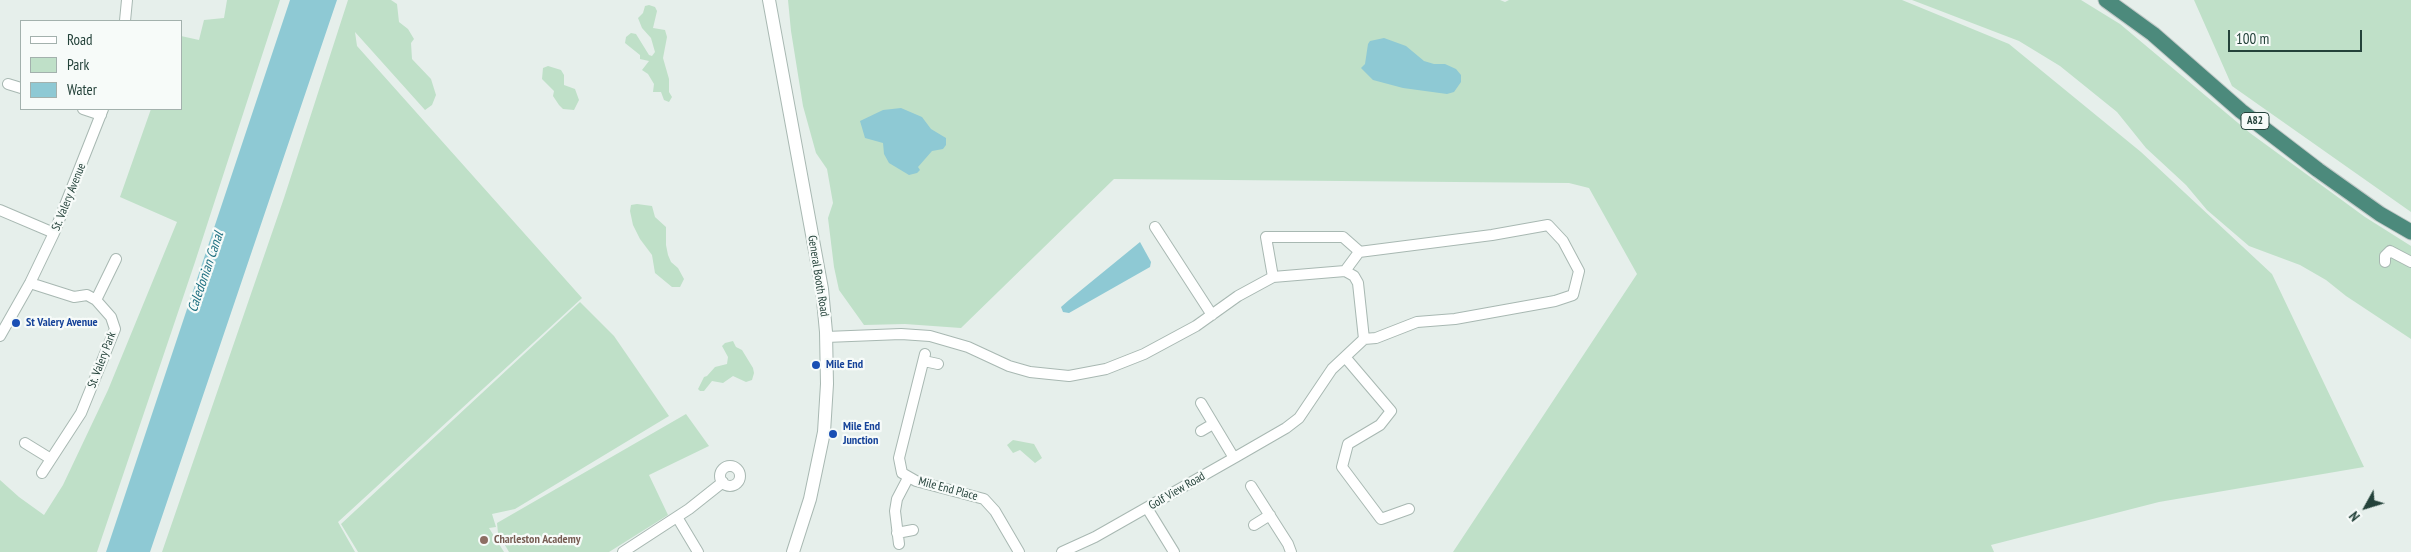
<!DOCTYPE html>
<html>
<head>
<meta charset="utf-8">
<style>
  body { margin:0 }
  #map { position:relative; width:2411px; height:552px; overflow:hidden; background:#e6efeb; font-family:"PT Sans Narrow",sans-serif }
  canvas { display:block }
  .legend { position:absolute; left:20px; top:20px; width:162px; height:90px; box-sizing:border-box; background:#f7fbf9; border:1px solid #a3b1ad; margin:0; padding:6px 9px; list-style:none; font-size:15px; color:#24423a }
  .legend li { display:flex; align-items:center; gap:10px; height:25px }
  .legend b { width:25px; border:1px solid #a3b1ad }
  .north { position:absolute; left:2341px; top:482px; width:50px; height:50px; -webkit-text-stroke:4px #f7fbf9; paint-order:stroke; rotate:231deg; font-size:14px; font-weight:700; line-height:20px; text-align:center; color:#24423a }
  .north::after { content:''; display:block; margin:auto; width:18px; height:22px; background:#24423a; clip-path:polygon(50% 0,100% 100%,50% 72%,0 100%) }
  .scale { position:absolute; left:2228px; top:30px; width:134px; height:22px; box-sizing:border-box; border:2px solid #24423a; border-top:0; padding-left:6px; font-size:15px; line-height:18px; white-space:nowrap; color:#24423a; -webkit-text-stroke:4px #f7fbf9; paint-order:stroke }
</style>
</head>
<body>
<div id="map">
<canvas width="2411" height="552"></canvas>
<ul class="legend">
<li><b style="height:6px;background:#fff"></b>Road</li>
<li><b style="height:14px;background:#bfe0c8"></b>Park</li>
<li><b style="height:14px;background:#8ec9d4"></b>Water</li>
</ul>
<div class="north">N</div>
<div class="scale">100 m</div>
</div>
<script>
const context = document.querySelector('canvas').getContext('2d');
context.lineJoin = 'round';
function paint(path, color) {
  context.fillStyle = color;
  context.fill(path, 'evenodd');
}
function toPath(rows) {
  const path = new Path2D();
  for (const r of rows) {
    if (r.length === 3) {
      path.moveTo(r[0] + r[2], r[1]);
      path.arc(r[0], r[1], r[2], 0, 2 * Math.PI);
      continue;
    }
    path.moveTo(r[0], r[1]);
    for (let i = 2; i < r.length; i += 2) path.lineTo(r[i], r[i + 1]);
  }
  return path;
}
function strokePath(path, color, width, dash) {
  context.strokeStyle = color;
  context.lineWidth = width;
  context.lineCap = dash ? 'butt' : 'round';
  context.setLineDash(dash || []);
  context.stroke(path);
}
function label(font, color, halo, rows, align = 'center') {
  context.font = font + ' "PT Sans Narrow",sans-serif';
  context.lineWidth = 4.5;
  context.setLineDash([]);
  context.textBaseline = 'middle';
  context.strokeStyle = halo;
  context.fillStyle = color;
  for (const [text, x, y, turn = 0] of rows) {
    context.save();
    context.translate(x, y);
    context.rotate((+turn || 0) * Math.PI / 180);
    context.textAlign = isNaN(turn) ? turn : align;
    if (halo) context.strokeText(text, 0, 0);
    context.fillText(text, 0, 0);
    context.restore();
  }
}
paint(toPath([
  [227,0,280,0,195,262,97,552,0,552,0,480,19,497,44,515,63,485,108,390,177,222,120,197,151,109,181,109,181,36,199,40,204,20,224,18],
  [348,0,391,0,397,4,399,22,408,29,414,39,411,43,412,59,431,79,436,95,432,105,425,110,355,32,357,46,582,298,338,522,355,552,162,552,284,198],
  [788,0,1500,0,1505,2,1509,0,1902,0,2009,44,2141,152,2272,274,2364,467,2159,502,1991,545,1994,552,1453,552,1637,274,1589,188,1569,183,1114,179,961,328,905,324,864,325,839,290,834,267,828,218,833,203,827,169,816,153,803,106,791,31],
  [1912,0,2081,0,2120,24,2250,133,2365,217,2411,246,2411,339,2346,296,2326,280,2300,265,2249,246,2207,210,2186,185,2146,148,2117,112,2060,66,2019,41],
  [2194,0,2411,0,2411,212,2232,86],
  [649,5,655,7,657,11,653,28,665,30,667,37,663,58,669,79,669,92,672,97,669,102,664,100,661,92,653,92,654,84,648,74,642,70,649,61,640,59,640,55,625,43,626,37,631,33,636,34,649,55,652,56,655,52,651,38,642,28,638,18,643,13,645,6],
  [548,66,561,70,564,75,564,85,575,89,579,100,574,110,563,109,559,105,553,96,554,91,542,79,543,68],
  [637,204,652,206,655,217,666,227,666,245,668,255,671,262,678,268,684,279,680,287,672,287,655,273,652,255,640,239,633,225,630,211,631,205],
  [580,302,614,336,669,416,515,509,492,514,496,527,489,528,504,552,358,552,341,524],
  [733,341,736,347,742,350,753,368,754,373,752,380,746,382,733,376,723,383,712,381,704,391,700,391,698,389,704,377,707,376,715,367,727,364,728,357,722,346,725,343],
  [686,414,709,446,649,475,668,515,609,552,509,552,498,533,497,523],
  [1013,440,1034,444,1042,458,1035,463,1020,450,1013,453,1007,445]
]), '#bfe0c8');
paint(toPath([
  [290,0,337,0,150,552,106,552],
  [1384,38,1406,46,1424,61,1434,64,1445,64,1456,69,1461,75,1461,82,1454,92,1447,94,1403,88,1373,80,1361,68,1365,64,1368,44,1370,41],
  [901,108,922,117,931,129,946,138,946,145,943,149,932,151,918,167,920,170,917,173,909,175,889,163,884,154,883,143,865,138,860,121,883,110],
  [1140,242,1151,262,1150,267,1069,313,1063,312,1061,307,1069,300]
]), '#8ec9d4');
const minor = toPath([
  [125,21,127,0],
  [8,84,21,88],
  [83,109,101,115],
  [0,210,54,233],
  [1155,227,1212,315],
  [2385,262,2385,256,2390,251,2411,262],
  [1345,271,1359,252,1492,235,1548,225,1563,241,1579,271,1573,295,1555,301,1455,319,1417,322,1376,338,1364,339],
  [1273,277,1266,237,1343,237,1360,252],
  [30,283,74,297,87,295,96,300,111,317,115,329,81,413,42,473],
  [96,300,116,259],
  [0,336,30,283,54,233,103,109],
  [826,337,901,334,930,336,968,347,1009,366,1030,372,1069,376,1106,369,1144,354,1196,326,1238,296,1273,277,1345,271,1354,276,1358,283,1364,339,1332,369,1299,418,1286,428,1234,458],
  [925,354,899,458,902,473,916,481,984,499,995,511,1019,552],
  [1345,357,1391,411,1380,425,1348,444,1342,467,1381,519,1409,509],
  [924,361,938,364],
  [1201,431,1213,424],
  [25,443,51,459],
  [730,476,10],
  [1251,486,1288,544,1291,552],
  [1147,508,1174,552],
  [677,517,698,552],
  [1254,525,1270,515],
  [897,533,913,530],
  [899,544,895,511,897,499,908,478],
  [623,552,689,509,723,482],
  [1062,552,1095,537,1234,458,1201,403]
]);
const tertiary = toPath([
  [769,0,822,289,826,332,827,384,824,432,810,499,793,552]
]);
const trunk = toPath([
  [2106,0,2153,34,2241,111,2318,170,2380,214,2411,232]
]);
strokePath(minor, '#a8b8b2', 12);
strokePath(tertiary, '#a8b8b2', 14);
strokePath(trunk, '#c2cac8', 17);
strokePath(minor, '#fff', 10);
strokePath(tertiary, '#fff', 12);
strokePath(trunk, '#4c8a7c', 15);
for (const [x, y, r, color] of [
  [16,323,5,"#1a4fb4"],
  [816,365,5,"#1a4fb4"],
  [833,434,5,"#1a4fb4"],
  [484,540,5,"#8d6e63"]
]) {
  const dot = new Path2D();
  dot.arc(x, y, r, 0, 2 * Math.PI);
  context.fillStyle = color;
  context.fill(dot);
  strokePath(dot, '#f7fbf9', 2);
}
for (const [x, y, w] of [
  [2255,121,28]
]) {
  const box = new Path2D();
  box.roundRect(x - w / 2, y - 8.5, w, 17, 4);
  context.fillStyle = '#f7fbf9';
  context.fill(box);
  strokePath(box, '#24423a', 1);
}
label('bold 11px', '#24423a', null, [
  ["A82",2255,121]
]);
label('12px', '#24423a', '#f7fbf9', [
  ["St. Valery Avenue",69,197,-68],
  ["General Booth Road",818,276,81],
  ["St. Valery Park",102,360,-69],
  ["Mile End Place",948,489,15],
  ["Golf View Road",1177,491,-30]
]);
label('bold 12px', '#164399', '#f7fbf9', [
  ["St Valery Avenue",26,323],
  ["Mile End",826,365],
  ["Mile End",843,427],
  ["Junction",843,441]
], 'left');
label('bold 12px', '#785e54', '#f7fbf9', [
  ["Charleston Academy",494,540]
], 'left');
label('italic 14px', '#1c6f80', '#f7fbf9', [
  ["Caledonian Canal",206,272,-71]
]);
</script>
</body>
</html>
